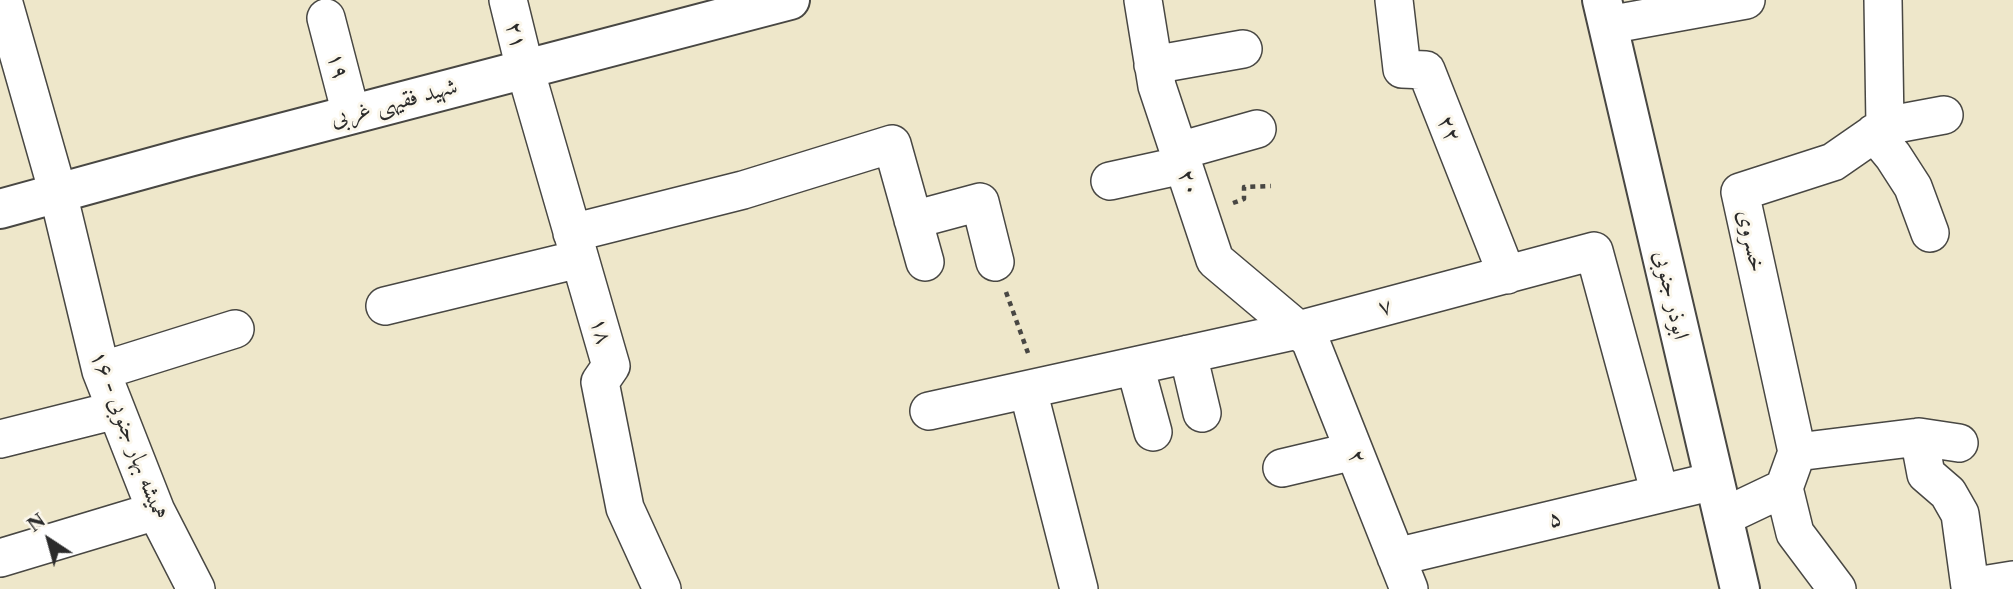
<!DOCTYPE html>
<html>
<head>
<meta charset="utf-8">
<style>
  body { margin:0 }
  #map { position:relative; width:2013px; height:589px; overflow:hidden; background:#eee7ca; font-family:"Libre Caslon Text",serif }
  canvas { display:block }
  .north { position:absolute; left:14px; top:505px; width:70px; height:70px; -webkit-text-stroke:5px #fbf7ec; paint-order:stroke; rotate:324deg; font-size:19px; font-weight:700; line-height:28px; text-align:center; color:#2b2b2b }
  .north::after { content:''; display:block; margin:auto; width:24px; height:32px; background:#2b2b2b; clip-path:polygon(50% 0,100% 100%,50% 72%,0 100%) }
</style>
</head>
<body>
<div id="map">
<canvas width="2013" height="589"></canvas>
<div class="north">N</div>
</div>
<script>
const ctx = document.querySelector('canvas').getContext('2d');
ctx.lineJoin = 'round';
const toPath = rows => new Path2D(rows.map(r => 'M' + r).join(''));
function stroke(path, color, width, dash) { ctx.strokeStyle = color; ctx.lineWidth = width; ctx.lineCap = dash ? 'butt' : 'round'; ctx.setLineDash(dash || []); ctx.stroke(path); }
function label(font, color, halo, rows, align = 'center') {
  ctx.font = font + ' "Libre Caslon Text",Amiri,serif'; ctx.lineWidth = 6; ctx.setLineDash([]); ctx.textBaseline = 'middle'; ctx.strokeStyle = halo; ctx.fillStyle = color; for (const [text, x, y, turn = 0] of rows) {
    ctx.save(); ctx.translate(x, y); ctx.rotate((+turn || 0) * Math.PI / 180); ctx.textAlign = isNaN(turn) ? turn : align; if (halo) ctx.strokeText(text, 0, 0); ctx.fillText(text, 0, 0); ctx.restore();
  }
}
const path = toPath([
  [1233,203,1244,199,1244,187,1271,186],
  [1006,292,1028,353]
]);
const street = toPath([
  [3,0,58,193,101,371,156,511,196,589],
  [508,0,525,69,611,366,600,382,625,508,662,589],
  [1143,0,1157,86,1215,260,1310,340,1409,589],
  [1394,0,1402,69,1426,70,1507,275],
  [326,18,351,114],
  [1608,25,1746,0],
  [1153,65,1243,49],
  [1885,126,1944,115],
  [1874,133,1893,156,1913,187,1930,233],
  [1179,151,1257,129],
  [1110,181,1183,165],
  [913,220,980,202,995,262],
  [572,233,743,190,892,144,925,262],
  [385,306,579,259],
  [1188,354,1202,413],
  [1135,366,1153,432],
  [101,371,235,329],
  [1028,390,1079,589],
  [929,411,1298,330,1594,251,1660,494],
  [1919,437,1926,474,1948,493,1960,514,1970,587,2013,580],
  [0,439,116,410],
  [1797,452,1919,437,1959,443],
  [1282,468,1354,451],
  [1784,488,1795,533,1837,589],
  [1723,517,1784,488,1797,452,1740,192,1833,162,1885,126,1883,0],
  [1396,557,1714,481],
  [0,558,156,511]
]);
const secondary = toPath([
  [1602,0,1740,589],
  [0,209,189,157,790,0]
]);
const streetNames = [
  ["۲۱",516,35,77],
  ["۱۹",338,66,75],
  ["شهید فقیهی غربی",394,103,-15],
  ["۲۲",1449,129,68],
  ["۲۰",1189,183,72],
  ["خسروی",1751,241,78],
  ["ابوذر جنوبی",1671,295,77],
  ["۷",1385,307,-15],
  ["۱۸",601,331,74],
  ["همیشه بهار جنوبی - ۱۶",129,435,69],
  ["۲",1357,457,68],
  ["۵",1555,519,-14]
];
stroke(street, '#484743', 40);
stroke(secondary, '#484743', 42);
stroke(path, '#484743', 4.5, [5, 5]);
stroke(street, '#fff', 37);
stroke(secondary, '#fff', 38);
label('23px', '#2b2b2b', '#fbf7ec', streetNames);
</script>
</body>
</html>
